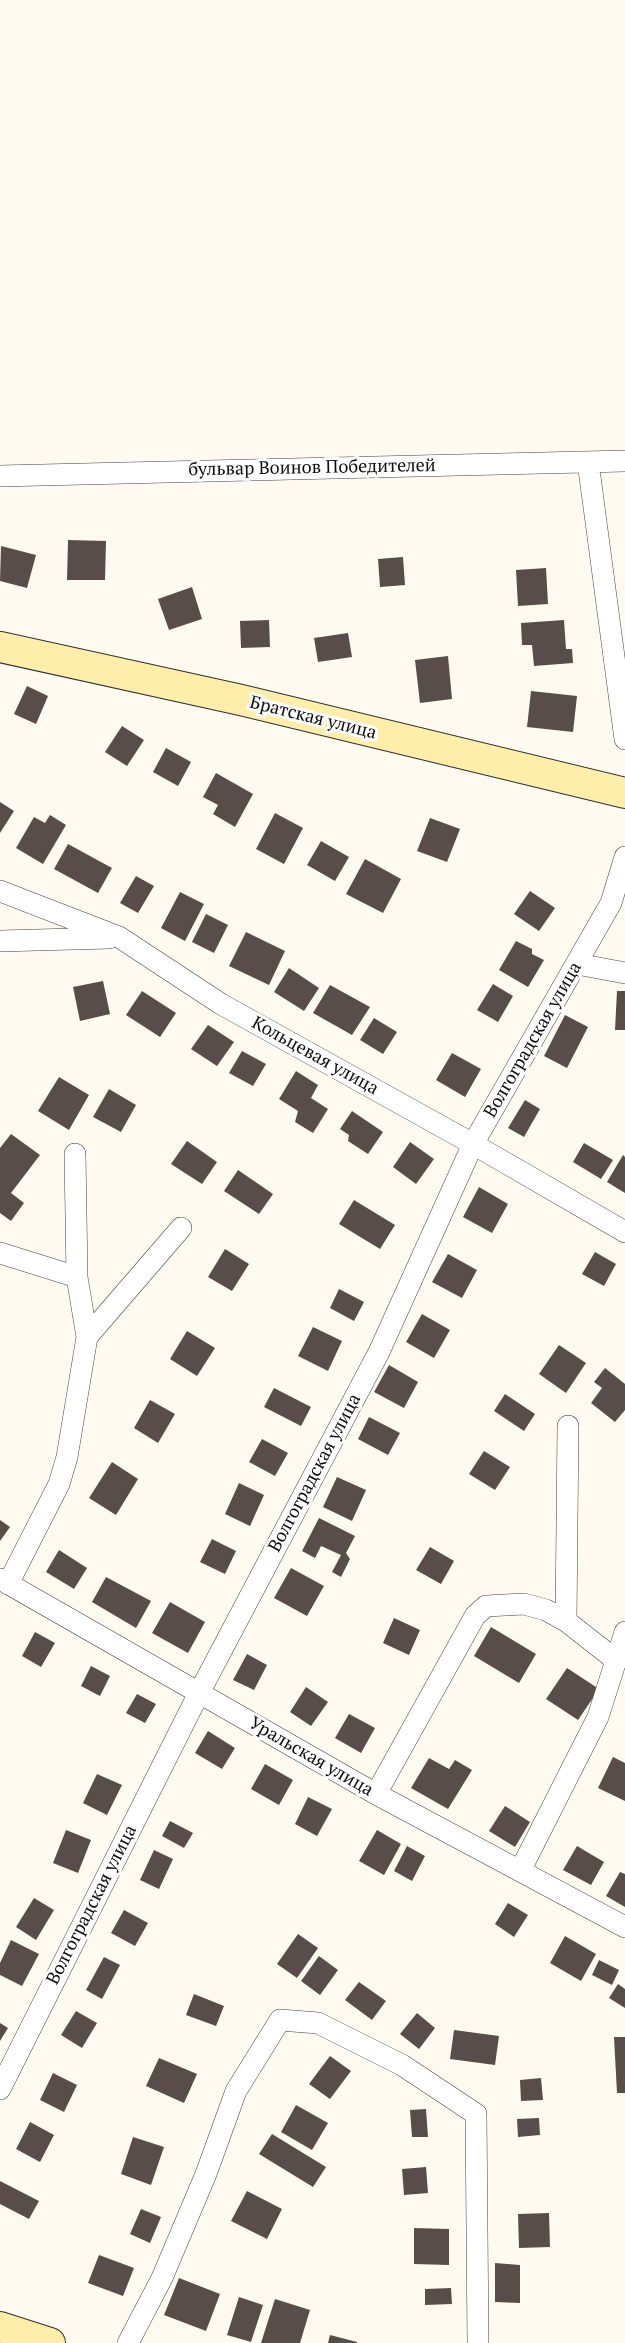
<!DOCTYPE html>
<html>
<head>
<meta charset="utf-8">
<style>
  body { margin:0 }
  canvas { display:block; background:#fffaef }
</style>
</head>
<body>
<canvas width="625" height="2343"></canvas>
<script>
const ctx = document.querySelector('canvas').getContext('2d');
ctx.lineJoin = 'round';
function fillPath(path, color) { ctx.fillStyle = color; ctx.fill(path, 'evenodd'); }
const toPath = rows => new Path2D(rows.map(r => 'M' + r).join(''));
function stroke(path, color, width, dash) { ctx.strokeStyle = color; ctx.lineWidth = width; ctx.lineCap = dash ? 'butt' : 'round'; ctx.setLineDash(dash || []); ctx.stroke(path); }
function label(font, color, halo, rows, align = 'center') {
  ctx.font = font + ' "PT Serif",serif'; ctx.lineWidth = 6; ctx.setLineDash([]); ctx.textBaseline = 'middle'; ctx.strokeStyle = halo; ctx.fillStyle = color; for (const [text, x, y, turn = 0] of rows) {
    ctx.save(); ctx.translate(x, y); ctx.rotate((+turn || 0) * Math.PI / 180); ctx.textAlign = isNaN(turn) ? turn : align; if (halo) ctx.strokeText(text, 0, 0); ctx.fillText(text, 0, 0); ctx.restore();
  }
}
const building = toPath([
  [68,540,106,541,105,580,67,580],
  [1,546,36,555,27,588,0,581],
  [403,557,405,585,380,587,378,559],
  [546,568,548,604,518,606,516,570],
  [192,587,202,619,169,630,158,599],
  [269,620,270,647,241,648,240,621],
  [564,620,566,649,572,649,573,663,534,666,532,645,522,645,521,623],
  [348,633,352,657,318,662,314,638],
  [448,656,452,699,420,703,415,660],
  [27,686,48,696,36,724,14,714],
  [531,691,577,696,573,732,527,727],
  [122,726,144,740,127,766,105,752],
  [166,748,191,762,178,786,153,772],
  [216,773,253,794,235,827,213,814,218,805,203,797],
  [0,802,14,811,0,833],
  [275,813,303,828,284,864,256,849],
  [50,815,66,825,43,864,16,848,34,817,45,823],
  [430,818,460,829,447,862,417,851],
  [321,841,349,857,335,881,307,865],
  [68,844,112,868,98,893,54,869],
  [365,859,401,879,383,913,346,894],
  [136,876,154,886,138,913,120,903],
  [530,891,555,908,539,931,514,914],
  [180,892,204,904,185,941,161,928],
  [206,914,228,925,214,953,192,942],
  [246,932,285,951,269,985,229,966],
  [516,941,532,949,532,954,544,960,528,987,499,970],
  [289,968,319,988,304,1011,274,992],
  [103,981,110,1014,80,1021,73,987],
  [493,984,513,996,498,1022,477,1010],
  [330,985,370,1007,352,1035,313,1013],
  [142,991,176,1013,160,1037,126,1015],
  [617,991,625,991,625,1030,615,1030],
  [565,1015,588,1027,567,1068,544,1056],
  [374,1018,397,1032,383,1054,360,1040],
  [208,1025,234,1042,217,1066,191,1049],
  [242,1051,266,1064,253,1086,229,1073],
  [452,1053,481,1069,465,1097,436,1080],
  [296,1071,318,1085,311,1098,328,1109,313,1133,295,1122,298,1111,279,1099],
  [59,1077,89,1095,69,1130,38,1111],
  [109,1089,136,1105,121,1132,93,1117],
  [525,1100,540,1109,524,1137,508,1128],
  [352,1111,383,1132,368,1154,348,1141,349,1135,340,1129],
  [11,1134,40,1155,11,1193,24,1203,11,1221,0,1213,0,1148],
  [187,1141,217,1162,202,1184,171,1164],
  [410,1142,434,1159,416,1184,393,1167],
  [584,1143,613,1160,601,1179,573,1162],
  [623,1155,625,1157,625,1193,607,1182],
  [238,1170,273,1194,259,1214,224,1191],
  [479,1187,508,1204,492,1233,463,1217],
  [354,1200,395,1225,380,1249,339,1224],
  [225,1249,249,1264,232,1291,208,1277],
  [595,1252,616,1264,604,1286,582,1274],
  [448,1254,477,1270,462,1298,432,1282],
  [339,1289,364,1302,354,1321,330,1308],
  [422,1314,450,1330,434,1358,406,1342],
  [313,1327,342,1341,328,1371,298,1356],
  [187,1331,215,1348,197,1376,170,1359],
  [559,1345,586,1363,566,1393,539,1374],
  [389,1365,418,1382,404,1408,374,1392],
  [605,1368,625,1384,625,1410,615,1422,591,1403,602,1388,594,1382],
  [274,1388,311,1407,301,1426,264,1407],
  [505,1394,535,1414,524,1431,494,1411],
  [150,1400,175,1414,158,1443,134,1428],
  [369,1417,400,1433,388,1455,358,1439],
  [262,1439,288,1453,275,1476,249,1462],
  [484,1451,510,1467,495,1490,469,1474],
  [112,1462,138,1479,116,1515,89,1498],
  [337,1477,366,1490,352,1521,323,1507],
  [239,1483,264,1495,250,1526,225,1514],
  [319,1518,355,1536,346,1553,350,1559,341,1577,332,1572,341,1555,321,1546,315,1558,302,1551],
  [0,1520,10,1527,0,1541],
  [212,1539,236,1551,225,1574,200,1562],
  [430,1547,454,1561,441,1584,416,1570],
  [59,1550,87,1568,74,1589,46,1572],
  [291,1568,324,1586,307,1616,274,1598],
  [106,1577,151,1601,136,1628,92,1602],
  [170,1602,205,1622,188,1653,152,1633],
  [394,1618,420,1630,409,1655,383,1643],
  [491,1627,536,1654,519,1683,474,1656],
  [35,1632,55,1643,41,1667,22,1656],
  [247,1654,267,1665,254,1690,233,1680],
  [91,1666,110,1676,100,1696,81,1686],
  [567,1668,599,1689,578,1720,546,1699],
  [306,1687,328,1702,311,1726,290,1712],
  [137,1694,156,1704,145,1723,126,1713],
  [349,1714,375,1728,361,1753,335,1738],
  [208,1731,235,1748,222,1769,195,1753],
  [613,1757,625,1763,625,1801,598,1788],
  [429,1758,449,1769,455,1760,472,1770,448,1809,411,1788],
  [265,1764,293,1780,279,1805,251,1789],
  [97,1774,122,1785,107,1815,83,1803],
  [308,1797,332,1809,317,1836,295,1824],
  [505,1806,530,1822,515,1847,489,1831],
  [170,1821,193,1833,184,1848,162,1836],
  [66,1830,91,1840,78,1873,53,1863],
  [377,1830,401,1844,384,1875,359,1861],
  [407,1846,425,1856,412,1881,394,1871],
  [577,1846,604,1862,591,1885,563,1870],
  [154,1850,173,1859,159,1889,140,1880],
  [620,1872,625,1874,625,1907,606,1896],
  [34,1898,54,1910,36,1940,16,1927],
  [508,1903,528,1915,514,1937,495,1924],
  [124,1910,148,1923,135,1946,111,1933],
  [298,1934,318,1948,297,1978,277,1964],
  [565,1936,596,1954,581,1981,550,1963],
  [11,1940,39,1954,22,1986,0,1975,0,1963],
  [319,1956,338,1970,320,1995,301,1981],
  [104,1957,120,1965,102,1999,86,1990],
  [599,1960,619,1970,612,1985,592,1975],
  [359,1982,386,2001,372,2020,345,2000],
  [618,1984,625,1989,625,2008,609,1998],
  [194,1994,224,2006,216,2026,186,2015],
  [76,2011,97,2023,82,2048,61,2035],
  [417,2013,435,2028,419,2049,400,2034],
  [0,2023,8,2028,0,2041],
  [454,2030,499,2036,495,2065,450,2059],
  [614,2037,625,2037,625,2093,617,2093],
  [330,2056,351,2071,330,2099,309,2084],
  [159,2058,197,2074,184,2103,146,2086],
  [53,2073,77,2085,64,2112,40,2100],
  [541,2078,543,2100,521,2101,520,2080],
  [296,2105,328,2123,312,2150,281,2132],
  [426,2109,428,2137,412,2137,410,2110],
  [539,2118,540,2135,518,2137,517,2119],
  [30,2122,54,2135,40,2162,16,2149],
  [272,2134,326,2167,313,2187,259,2154],
  [133,2137,164,2147,151,2185,121,2174],
  [426,2167,428,2193,404,2195,402,2169],
  [0,2181,39,2201,29,2219,0,2204],
  [247,2191,282,2209,267,2239,231,2221],
  [141,2209,161,2217,150,2243,130,2234],
  [549,2213,550,2247,519,2248,518,2214],
  [414,2228,449,2229,449,2265,414,2264],
  [99,2255,134,2268,123,2296,88,2283],
  [495,2263,520,2265,520,2303,495,2302],
  [179,2278,220,2294,206,2331,164,2315],
  [451,2288,452,2304,425,2305,425,2289],
  [239,2297,263,2305,251,2342,227,2335],
  [275,2299,310,2310,300,2343,261,2343],
  [330,2335,357,2342,357,2343,328,2343]
]);
const street = toPath([
  [588,462,625,739],
  [0,476,625,461],
  [0,891,119,937,221,1004,473,1144,625,1232],
  [0,941,109,938],
  [577,964,625,973],
  [75,1154,77,1277,87,1337],
  [0,1253,77,1277],
  [0,1579,376,1794,625,1927],
  [8,1584,59,1484,67,1457,87,1337,181,1228],
  [566,1621,568,1426],
  [376,1794,475,1616,486,1606,524,1604,546,1610,566,1621,617,1661],
  [520,1871,598,1717,625,1632],
  [0,2089,199,1693,379,1352,473,1144,611,903,625,857],
  [128,2343,162,2278,206,2174,236,2091,280,2020,318,2023,402,2065,476,2114,478,2343]
]);
const secondary = toPath([
  [0,647,241,700,625,793],
  [0,2327,50,2343]
]);
const streetNames = [
  ["бульвар Воинов Победителей",312,468,-1],
  ["Братская улица",313,718,14],
  ["Волгоградская улица",533,1040,-60],
  ["Кольцевая улица",315,1056,29],
  ["Волгоградская улица",315,1473,-62],
  ["Уральская улица",311,1757,30],
  ["Волгоградская улица",92,1905,-63]
];
fillPath(building, '#584d49');
stroke(street, '#414141', 22);
stroke(secondary, '#303030', 32);
stroke(street, '#fff', 21);
stroke(secondary, '#ffedaa', 30);
label('18px', '#0e0e0e', '#fff', streetNames);
</script>
</body>
</html>
